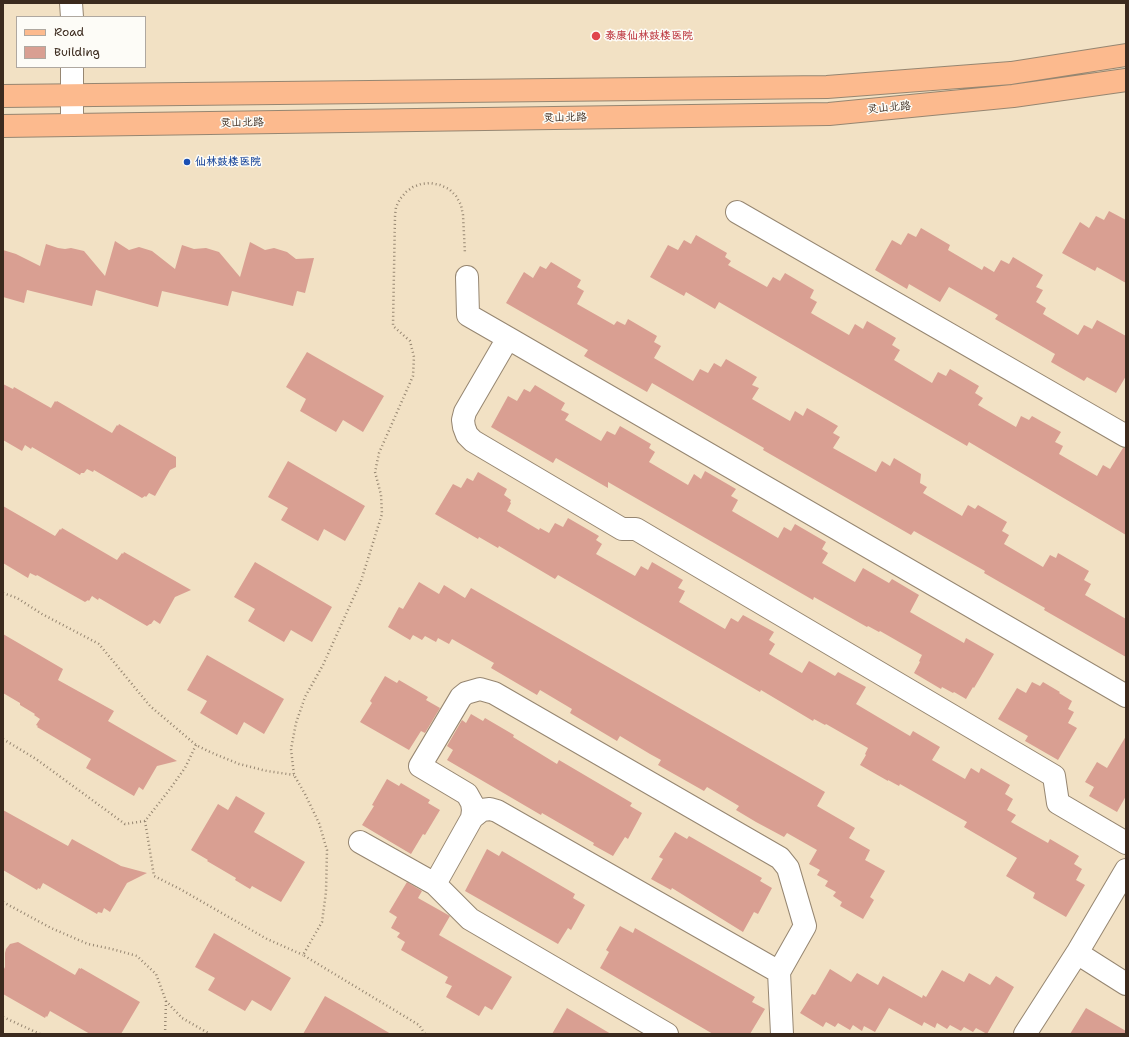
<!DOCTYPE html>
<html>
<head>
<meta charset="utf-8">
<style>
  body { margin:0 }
  #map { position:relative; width:1129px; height:1037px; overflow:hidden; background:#f2e1c4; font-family:"Shantell Sans",sans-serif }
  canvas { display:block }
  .frame { position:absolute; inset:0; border:4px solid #3b2a1e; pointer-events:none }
  .legend { position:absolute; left:16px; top:16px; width:130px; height:52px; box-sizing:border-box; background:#fdfcf7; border:1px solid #afa8a0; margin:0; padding:5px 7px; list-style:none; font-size:12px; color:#3b2a1e }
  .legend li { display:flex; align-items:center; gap:8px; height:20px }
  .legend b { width:20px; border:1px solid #afa8a0 }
</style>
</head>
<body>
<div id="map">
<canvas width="1129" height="1037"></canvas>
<div class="frame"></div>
<ul class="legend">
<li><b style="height:5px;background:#fcba8e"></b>Road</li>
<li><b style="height:11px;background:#d99f92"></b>Building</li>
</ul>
</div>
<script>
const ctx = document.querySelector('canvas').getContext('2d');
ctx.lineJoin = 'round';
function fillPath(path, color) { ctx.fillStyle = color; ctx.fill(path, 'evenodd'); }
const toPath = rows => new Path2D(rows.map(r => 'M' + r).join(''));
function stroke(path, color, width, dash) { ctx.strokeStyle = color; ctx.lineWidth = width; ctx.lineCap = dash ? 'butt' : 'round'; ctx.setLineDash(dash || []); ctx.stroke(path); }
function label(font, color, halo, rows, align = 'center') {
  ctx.font = font + ' "Shantell Sans","LXGW WenKai TC",sans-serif'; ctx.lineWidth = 3; ctx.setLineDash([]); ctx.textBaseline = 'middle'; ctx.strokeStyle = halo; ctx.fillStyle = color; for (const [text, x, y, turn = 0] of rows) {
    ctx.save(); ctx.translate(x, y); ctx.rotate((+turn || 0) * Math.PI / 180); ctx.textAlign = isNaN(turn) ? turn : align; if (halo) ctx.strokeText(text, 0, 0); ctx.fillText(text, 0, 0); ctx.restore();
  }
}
const building = toPath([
  [1109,211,1126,220,1126,283,1097,267,1095,271,1062,253,1080,222,1089,228,1096,216,1104,220],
  [921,228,950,245,948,250,982,270,984,266,994,272,1001,260,1009,264,1013,257,1043,275,1036,287,1043,290,1036,302,1046,308,1043,314,1078,335,1084,325,1092,329,1097,320,1126,336,1126,376,1116,393,1087,377,1084,381,1051,362,1055,354,995,319,998,315,949,287,940,302,909,284,907,289,875,270,892,240,901,245,908,233,916,237],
  [696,235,727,253,725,257,731,261,728,265,767,287,773,277,780,281,785,273,814,290,810,298,817,302,811,313,849,335,855,324,863,329,867,321,896,338,892,345,900,350,894,360,932,383,938,372,946,376,950,369,979,386,975,393,983,398,978,405,1016,427,1021,416,1029,420,1032,416,1061,432,1055,442,1063,446,1059,454,1097,476,1103,465,1110,469,1123,448,1126,448,1126,535,969,442,967,446,719,302,715,309,686,292,684,296,650,277,668,245,678,250,684,240,691,244],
  [115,241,129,250,139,247,152,251,175,269,182,245,194,249,206,248,219,252,240,277,250,242,265,250,274,248,287,252,296,259,314,258,305,293,297,291,293,306,232,291,228,306,162,291,158,307,96,290,92,306,27,290,24,303,3,297,3,250,16,254,40,266,46,244,58,248,65,249,71,248,84,251,105,276],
  [551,262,581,280,577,287,584,291,577,304,614,325,617,321,625,325,628,319,657,336,654,342,661,346,654,358,693,381,700,369,708,373,714,363,721,367,726,359,757,377,752,385,759,388,752,399,790,421,795,411,803,416,807,408,838,426,833,433,840,437,833,448,876,472,882,461,890,466,894,458,921,474,920,483,927,487,923,493,962,516,968,505,975,509,978,505,1007,522,1002,531,1009,535,1004,544,1043,567,1050,555,1056,558,1058,553,1089,571,1084,580,1091,584,1085,595,1126,619,1126,657,1044,610,1045,608,984,573,985,571,914,531,911,535,763,450,764,448,652,383,647,392,584,356,588,350,506,303,524,272,533,278,540,266,546,269],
  [307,352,384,396,363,432,343,420,336,432,300,411,306,399,286,387],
  [3,384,13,389,14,387,51,408,55,401,56,402,57,401,112,433,117,425,118,426,119,424,176,457,176,467,170,470,155,496,149,493,146,497,145,496,142,498,94,470,93,472,87,469,84,473,81,473,80,475,32,447,31,449,25,445,22,451,3,440],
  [535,385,565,403,561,410,569,414,565,420,601,441,607,431,615,435,620,426,651,444,649,448,655,452,649,462,688,485,694,474,701,479,705,471,736,489,731,496,738,500,732,511,778,538,784,527,791,531,795,524,826,542,822,549,828,553,822,563,855,582,863,568,889,583,892,579,919,595,910,612,964,643,966,638,994,654,974,688,973,687,966,699,954,692,953,693,942,687,941,689,914,673,920,662,919,661,922,655,880,631,879,632,868,626,867,627,814,597,813,600,608,482,608,488,556,458,553,463,491,427,508,396,517,401,524,389,530,392],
  [288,461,365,506,345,541,324,529,318,541,281,520,288,508,268,497],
  [478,472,507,489,504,495,511,500,510,502,511,503,507,511,539,530,540,528,549,533,555,523,563,527,568,518,599,536,596,540,602,544,596,554,635,576,641,566,648,570,652,562,683,580,678,588,685,591,679,602,725,629,731,618,738,622,743,615,774,632,769,640,775,644,769,654,802,673,809,661,835,676,838,672,866,687,856,704,910,736,913,731,940,747,932,760,965,779,971,768,979,773,981,768,1010,785,1005,794,1013,799,1007,810,1016,815,1011,822,1048,843,1050,839,1079,856,1074,864,1082,869,1076,880,1085,885,1066,917,1033,898,1035,893,1006,876,1017,858,964,827,967,822,900,784,899,786,888,780,888,781,860,765,866,755,865,754,868,748,826,724,825,725,814,719,813,721,761,690,760,692,558,575,555,579,499,546,498,548,479,537,478,539,435,514,453,484,461,488,467,478,473,481],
  [3,506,55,536,60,529,61,530,62,528,117,560,122,553,123,554,124,552,191,590,175,597,160,624,154,620,151,624,150,624,147,626,99,598,98,600,92,596,89,601,88,600,85,602,37,575,36,576,30,573,28,578,3,563],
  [255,562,332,607,312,642,291,630,284,642,248,621,255,609,234,597],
  [419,582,439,594,444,585,465,598,471,588,825,792,817,806,855,828,849,838,870,850,865,860,885,871,870,897,874,900,863,919,840,906,842,902,833,896,836,892,825,886,828,881,817,875,820,870,809,864,817,850,787,833,784,837,756,822,736,810,739,806,707,787,704,791,658,765,661,760,650,754,620,736,617,741,570,713,572,709,540,690,537,695,491,668,494,663,452,639,449,644,438,638,436,642,425,636,422,640,413,635,410,640,388,627,399,607,403,609],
  [3,634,63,669,58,680,114,711,108,721,177,761,157,766,143,790,139,787,134,796,86,768,91,759,37,727,38,726,36,725,40,719,34,715,35,714,20,705,20,703,3,693],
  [207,655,284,699,264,734,244,722,237,735,200,713,207,701,187,690],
  [385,676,397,683,399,680,428,697,426,700,440,708,425,733,421,731,409,750,360,722,372,703,370,701],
  [1032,682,1040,686,1043,682,1060,692,1059,693,1072,701,1068,709,1074,712,1068,723,1077,728,1058,760,1025,741,1028,736,998,719,1017,688,1026,693],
  [471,714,483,721,485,718,514,735,513,737,557,764,559,760,632,803,630,806,642,813,628,839,625,837,613,856,593,845,594,843,542,813,541,815,447,760,453,750,447,746,462,720,466,723],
  [1126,736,1126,796,1117,812,1089,796,1094,787,1085,782,1097,762,1107,768],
  [387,779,399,786,401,783,430,800,428,803,440,810,425,835,423,834,411,854,362,825,374,806,372,805],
  [236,796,265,813,254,832,305,862,281,902,252,886,250,889,235,880,236,878,207,861,208,860,191,850,218,804,228,810],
  [3,810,68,846,72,839,121,866,147,873,127,883,110,912,104,908,102,913,98,912,97,914,43,883,40,889,38,888,37,890,3,870],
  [675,832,687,839,689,836,762,878,760,881,772,888,758,914,754,912,743,932,672,888,671,890,651,879,663,859,659,857],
  [487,849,499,856,502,851,575,894,573,898,585,905,571,930,568,928,558,944,465,891],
  [407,882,422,891,418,898,450,916,439,935,512,977,492,1010,485,1006,479,1016,446,997,452,986,445,983,448,977,401,950,405,942,397,937,400,933,391,928,397,917,389,912],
  [620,926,633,933,635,928,755,997,752,1002,765,1009,750,1034,713,1034,600,968,609,952,606,950],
  [214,933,291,978,271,1011,252,1000,245,1011,208,990,215,978,195,967],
  [18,942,75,975,79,968,81,969,81,968,140,1002,121,1034,90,1034,50,1011,47,1017,46,1016,45,1018,3,994,3,971,5,967,5,953,6,949,10,944],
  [830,969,851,982,857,973,878,985,883,976,922,998,923,995,926,997,942,970,964,982,969,973,990,985,996,976,1014,987,987,1034,976,1028,973,1032,964,1027,961,1031,950,1025,947,1029,937,1023,935,1028,924,1022,922,1026,889,1008,875,1032,864,1026,862,1031,853,1025,850,1030,838,1023,835,1027,826,1022,823,1027,800,1013,812,994,815,995],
  [325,996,355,1013,391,1034,303,1034],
  [567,1008,611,1034,552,1034],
  [1086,1008,1126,1031,1126,1034,1070,1034]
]);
const path = toPath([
  [3,593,17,598,42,614,99,644,150,706,196,745,210,752,239,764,267,771,294,775],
  [3,739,36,759,125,824,145,821],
  [196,745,185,768,170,789,145,821,154,876,180,889,267,939,303,955],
  [3,902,51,928,88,944,112,949,137,956,156,974,166,1001,182,1018,210,1034],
  [3,1017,40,1034],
  [165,1034,166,1001],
  [425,1034,419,1025,303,955,322,922,326,892,327,850,319,823,305,794,294,775,291,749,296,723,305,697,323,665,361,581,382,514,381,495,375,472,379,453,413,376,414,357,410,341,393,326,395,216,396,207,400,199,406,192,413,187,421,184,430,183,440,185,449,189,456,196,461,205,463,215,465,254]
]);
const minor = toPath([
  [71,3,72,17],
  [72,67,72,125],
  [737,212,1126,436],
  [467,277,468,315,508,338],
  [1126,696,508,338,465,412,463,420,464,427,467,435,473,441,622,529,636,529,1054,776,1058,803,1126,843],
  [472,818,473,810,472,803,467,794,420,766,461,697,466,693,480,689,494,693,780,858,788,868,805,926,779,972],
  [360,842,435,884,470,919,667,1034],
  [435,884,472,818,482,810,490,809,497,811,779,972,782,1034],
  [1077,953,1126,870],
  [1025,1034,1077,953,1126,984]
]);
const major = toPath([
  [3,96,827,87,1011,73,1126,55],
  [3,126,829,114,1013,96,1126,80]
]);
const markers = [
  [596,36,5,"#e0444e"],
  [187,162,4,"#1a4fb4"]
];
const healthNames = [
  ["泰康仙林鼓楼医院",605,36]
];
const streetNames = [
  ["灵山北路",889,108,-5],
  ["灵山北路",565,118,-1],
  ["灵山北路",242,123,-1]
];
const transitNames = [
  ["仙林鼓楼医院",195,162]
];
fillPath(building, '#d99f92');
stroke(minor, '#968671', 24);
stroke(major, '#968671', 24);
stroke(path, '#968671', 2.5, [1, 3]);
stroke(minor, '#fff', 22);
stroke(major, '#fcba8e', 22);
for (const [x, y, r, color] of markers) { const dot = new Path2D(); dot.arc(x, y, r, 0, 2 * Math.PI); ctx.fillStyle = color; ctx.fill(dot); stroke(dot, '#fdfcf7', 1.5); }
label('bold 11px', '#be3a42', '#fdfcf7', healthNames, 'left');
label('11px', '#3b2a1e', '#fdfcf7', streetNames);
label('bold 11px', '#164399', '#fdfcf7', transitNames, 'left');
</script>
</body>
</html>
